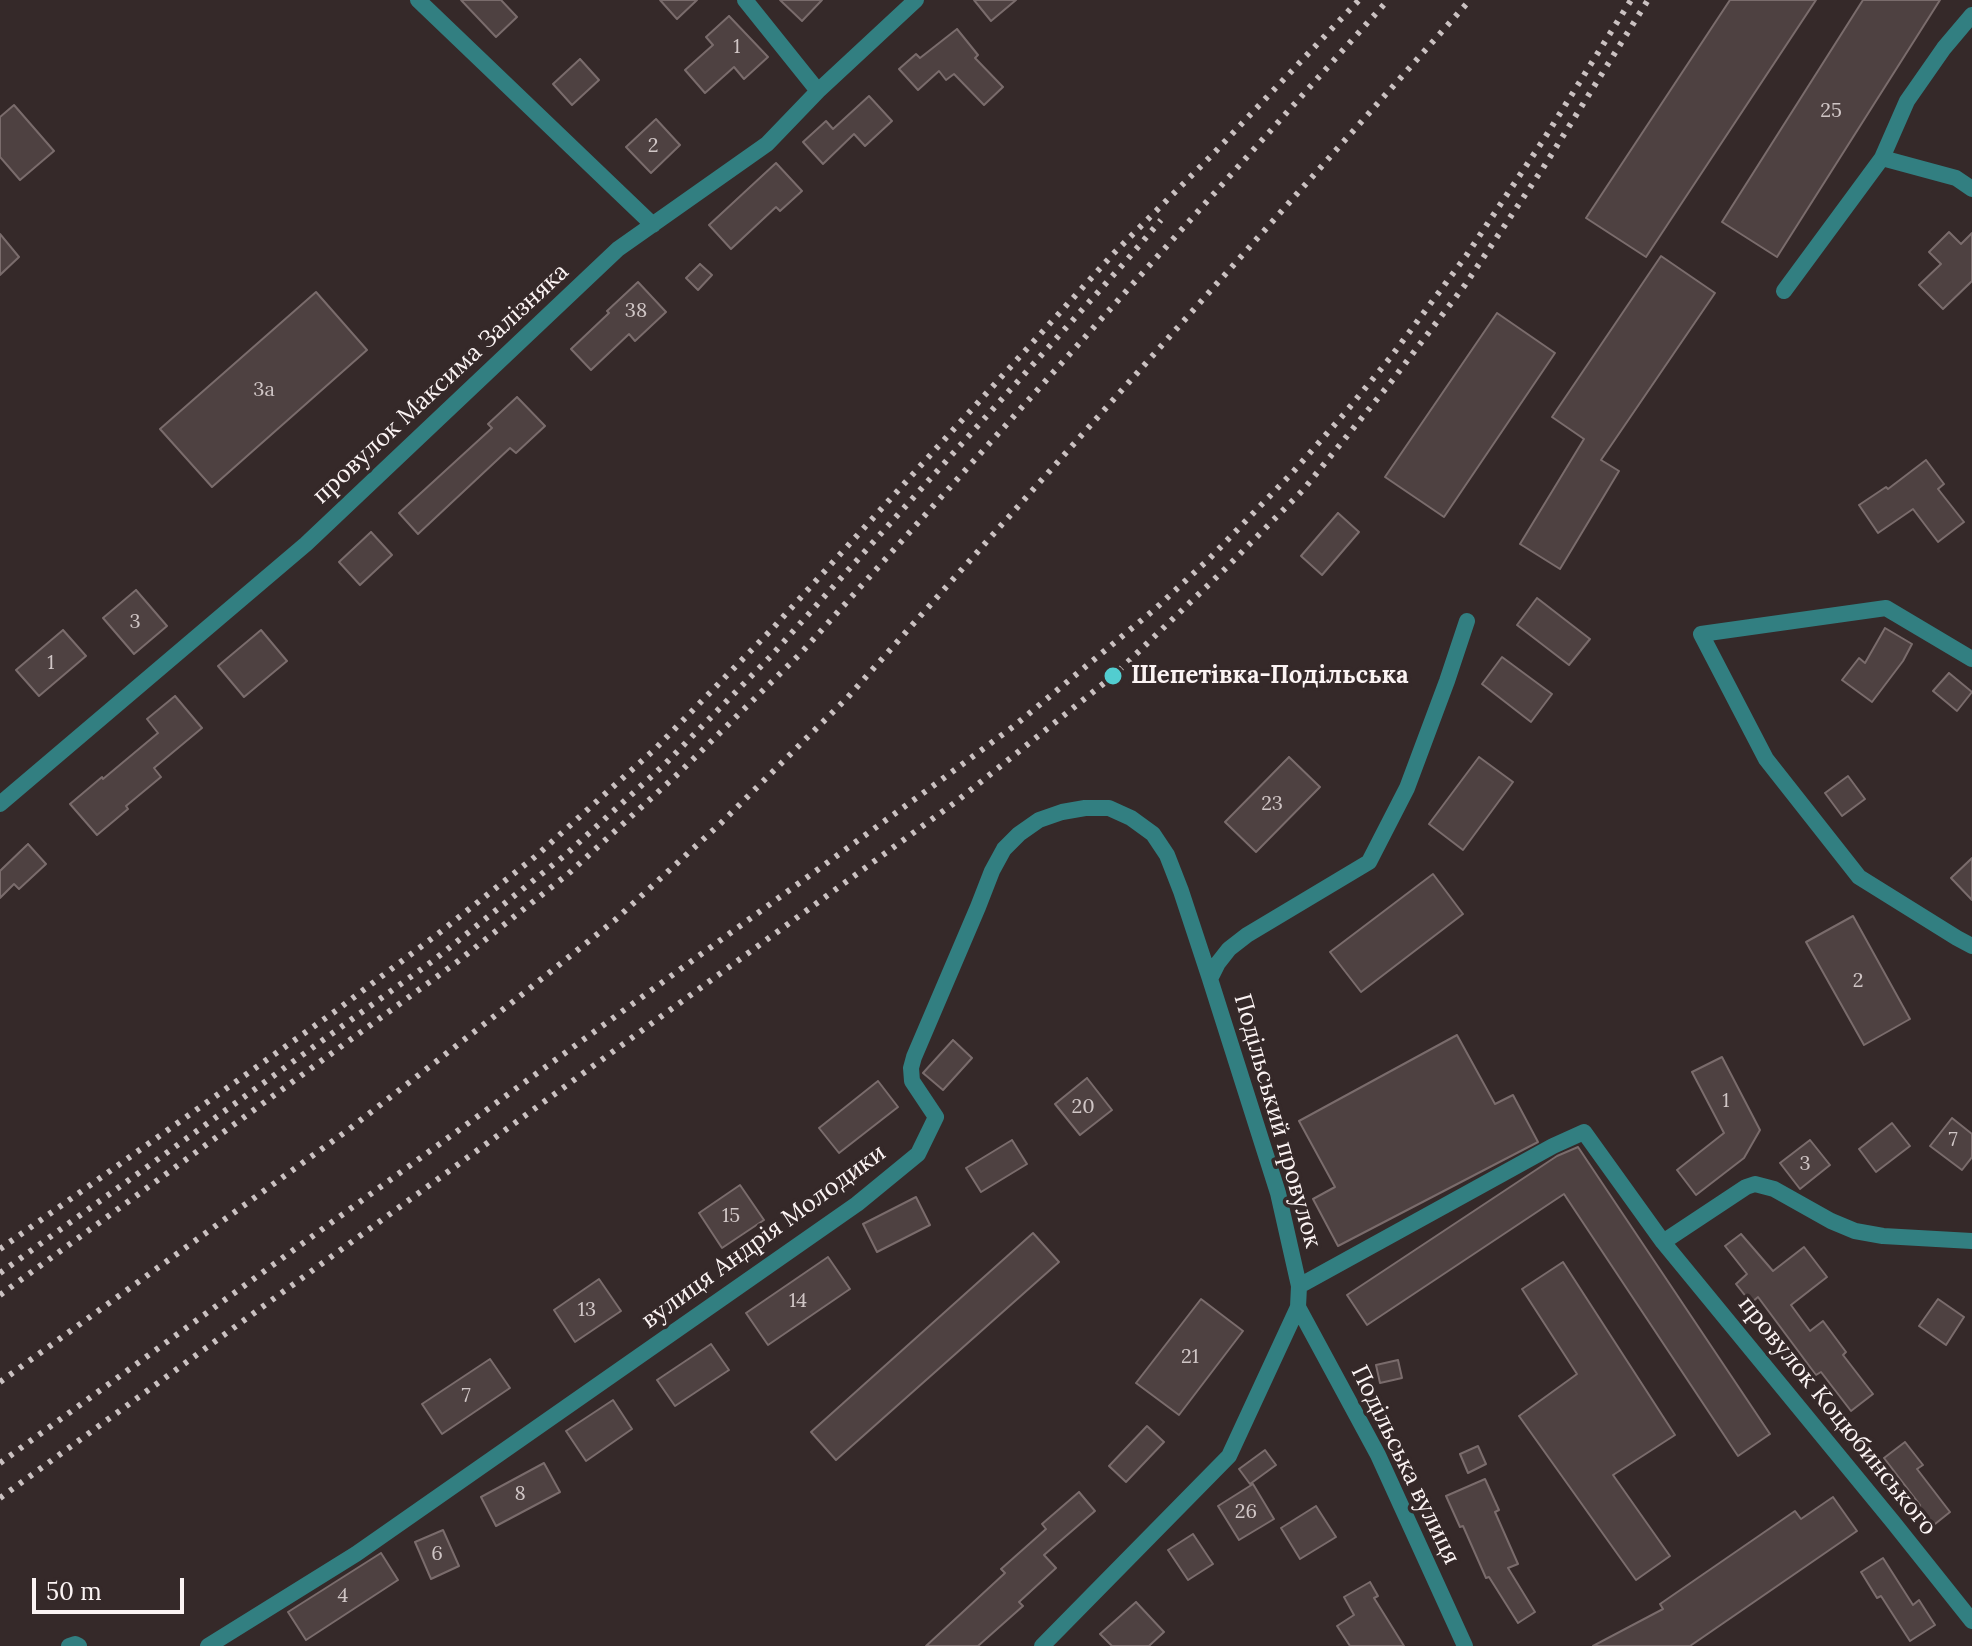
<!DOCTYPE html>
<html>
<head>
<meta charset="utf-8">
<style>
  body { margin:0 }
  #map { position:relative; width:1972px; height:1646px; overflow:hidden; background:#352929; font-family:Lora,serif }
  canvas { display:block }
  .scale { position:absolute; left:32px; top:1578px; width:152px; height:36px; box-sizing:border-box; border:4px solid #fbf3f3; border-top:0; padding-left:10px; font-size:24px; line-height:28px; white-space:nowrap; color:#fbf3f3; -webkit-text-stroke:6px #352929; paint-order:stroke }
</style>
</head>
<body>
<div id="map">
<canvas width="1972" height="1646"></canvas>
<div class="scale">50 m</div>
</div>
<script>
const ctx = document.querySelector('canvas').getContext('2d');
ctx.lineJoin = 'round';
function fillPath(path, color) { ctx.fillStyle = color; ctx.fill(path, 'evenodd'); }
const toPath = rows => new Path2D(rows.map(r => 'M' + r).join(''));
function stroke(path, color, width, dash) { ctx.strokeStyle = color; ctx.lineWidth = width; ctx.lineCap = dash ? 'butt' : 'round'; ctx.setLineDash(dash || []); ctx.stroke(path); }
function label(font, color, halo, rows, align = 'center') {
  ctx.font = font + ' Lora,serif'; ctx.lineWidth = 7; ctx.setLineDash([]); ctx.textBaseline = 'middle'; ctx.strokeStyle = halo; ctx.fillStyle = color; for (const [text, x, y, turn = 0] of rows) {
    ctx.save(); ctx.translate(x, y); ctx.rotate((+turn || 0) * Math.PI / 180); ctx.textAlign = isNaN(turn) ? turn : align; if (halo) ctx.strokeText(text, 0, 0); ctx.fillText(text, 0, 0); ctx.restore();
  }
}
const building = toPath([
  [461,0,501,0,517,17,496,37,461,0],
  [660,0,697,0,677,19,660,0],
  [780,0,822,0,802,21,780,0],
  [974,0,1016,0,991,21,974,0],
  [1730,0,1816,0,1646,257,1586,218,1730,0],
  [1863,0,1940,0,1777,257,1722,222,1863,0],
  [729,16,768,57,744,79,734,67,705,93,685,70,713,45,706,37,729,16],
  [957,29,978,55,975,58,1003,87,984,105,954,74,946,80,939,71,918,90,899,69,916,54,920,58,957,29],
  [580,59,599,80,572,105,553,84,580,59],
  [869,96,892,121,865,146,854,134,823,164,803,142,826,121,833,129,869,96],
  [14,105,54,151,20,180,0,157,0,117,14,105],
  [656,119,680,145,651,173,626,147,656,119],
  [776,163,802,191,780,211,776,207,731,249,709,225,776,163],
  [1949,232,1961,244,1972,233,1972,281,1943,309,1919,285,1941,264,1929,252,1949,232],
  [0,234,19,257,0,275,0,234],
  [1661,256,1715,293,1601,460,1619,471,1560,569,1520,544,1584,439,1552,417,1661,256],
  [700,264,712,275,698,290,686,278,700,264],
  [638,282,666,312,635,341,629,334,591,370,571,349,609,313,607,311,638,282],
  [316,292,367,350,212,487,160,429,316,292],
  [1497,313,1555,353,1444,517,1385,477,1497,313],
  [517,397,545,426,516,453,510,448,418,534,399,513,492,428,488,424,517,397],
  [1926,460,1944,484,1938,489,1964,522,1938,542,1913,509,1878,533,1859,505,1886,487,1888,489,1926,460],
  [1338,513,1359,532,1322,575,1301,556,1338,513],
  [371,532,392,555,360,585,339,562,371,532],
  [136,590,167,626,134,654,103,618,136,590],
  [1537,598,1590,639,1569,665,1517,625,1537,598],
  [1885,628,1912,644,1903,661,1872,702,1842,680,1859,658,1865,663,1885,628],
  [63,630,86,656,39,696,16,670,63,630],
  [261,630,287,661,244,697,218,666,261,630],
  [1502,657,1552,694,1531,722,1482,684,1502,657],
  [1949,673,1972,692,1957,711,1933,691,1949,673],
  [175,696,202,728,154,768,161,777,126,806,128,809,97,835,70,804,102,777,103,779,158,733,147,719,175,696],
  [1289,757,1320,787,1256,852,1225,822,1289,757],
  [1479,757,1513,782,1463,850,1429,824,1479,757],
  [1848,776,1865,799,1842,816,1825,793,1848,776],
  [28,844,46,864,19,889,14,884,0,898,0,871,28,844],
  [1972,858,1972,900,1951,878,1972,858],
  [1433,874,1463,914,1361,992,1330,952,1433,874],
  [1853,916,1910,1019,1864,1045,1806,942,1853,916],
  [1457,1035,1495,1104,1513,1095,1538,1142,1338,1246,1313,1199,1335,1187,1299,1121,1457,1035],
  [953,1040,972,1058,943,1090,923,1073,953,1040],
  [1722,1057,1760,1130,1744,1158,1696,1195,1677,1170,1724,1133,1692,1072,1722,1057],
  [1087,1078,1112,1110,1080,1135,1055,1104,1087,1078],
  [878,1081,898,1107,839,1153,819,1128,878,1081],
  [1952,1118,1972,1134,1972,1157,1962,1170,1930,1146,1952,1118],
  [1892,1123,1910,1146,1876,1172,1859,1149,1892,1123],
  [1012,1140,1027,1164,981,1192,966,1168,1012,1140],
  [1810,1140,1830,1165,1800,1189,1780,1163,1810,1140],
  [1578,1147,1770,1434,1738,1456,1564,1194,1367,1325,1347,1295,1557,1156,1578,1147],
  [740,1185,764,1220,722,1248,699,1213,740,1185],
  [916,1197,930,1225,877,1252,863,1224,916,1197],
  [1033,1233,1059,1262,836,1460,811,1432,1033,1233],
  [1741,1234,1773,1271,1804,1247,1827,1277,1791,1305,1810,1331,1823,1321,1846,1352,1843,1355,1873,1394,1851,1411,1821,1372,1816,1375,1758,1297,1751,1303,1736,1284,1747,1274,1725,1246,1741,1234],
  [828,1257,850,1289,768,1345,746,1313,828,1257],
  [1563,1262,1675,1435,1613,1475,1670,1556,1636,1580,1519,1416,1577,1374,1522,1289,1563,1262],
  [599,1279,621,1311,575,1342,554,1310,599,1279],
  [1201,1299,1243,1331,1179,1415,1136,1383,1201,1299],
  [1938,1299,1964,1317,1946,1345,1919,1326,1938,1299],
  [711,1344,729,1370,675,1406,657,1380,711,1344],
  [490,1359,510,1388,442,1434,422,1404,490,1359],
  [1398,1360,1402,1378,1380,1383,1376,1365,1398,1360],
  [613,1400,632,1429,586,1461,566,1431,613,1400],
  [1147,1426,1164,1442,1126,1482,1109,1466,1147,1426],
  [1905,1442,1923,1465,1917,1469,1950,1512,1930,1528,1916,1509,1920,1505,1884,1458,1905,1442],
  [1478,1446,1486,1464,1468,1473,1460,1454,1478,1446],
  [1265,1450,1276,1465,1250,1484,1239,1469,1265,1450],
  [544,1463,560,1492,496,1526,481,1497,544,1463],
  [1485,1479,1499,1510,1495,1512,1518,1564,1508,1568,1535,1612,1518,1623,1489,1577,1486,1578,1463,1526,1460,1527,1446,1496,1485,1479],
  [1253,1484,1274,1519,1239,1540,1218,1506,1253,1484],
  [1079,1492,1095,1511,1044,1555,1056,1568,1019,1602,1023,1606,978,1646,926,1646,1005,1573,1001,1569,1046,1529,1042,1524,1079,1492],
  [1833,1497,1857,1531,1690,1646,1593,1646,1663,1609,1660,1604,1795,1511,1801,1519,1833,1497],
  [1316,1506,1336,1537,1300,1559,1281,1528,1316,1506],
  [443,1530,459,1566,431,1579,415,1542,443,1530],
  [1193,1534,1213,1564,1188,1580,1168,1550,1193,1534],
  [381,1553,398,1580,306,1640,288,1612,381,1553],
  [1883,1558,1913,1605,1919,1600,1935,1625,1910,1641,1881,1596,1877,1598,1861,1572,1883,1558],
  [1370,1582,1378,1596,1374,1598,1404,1646,1350,1646,1337,1626,1354,1615,1344,1597,1370,1582],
  [1136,1602,1164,1632,1149,1646,1112,1646,1100,1634,1136,1602]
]);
const minor = toPath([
  [418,0,653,225],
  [745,0,818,91],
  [1882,158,1907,101,1944,48,1972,15],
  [1784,291,1882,158,1956,178,1972,189],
  [1972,659,1886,608,1701,634,1766,759,1859,877,1957,938,1972,946],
  [0,804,306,544,618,249,767,144,818,91,916,0],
  [1663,1242,1746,1187,1755,1184,1774,1189,1831,1221,1855,1231,1883,1236,1972,1241],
  [1299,1286,1553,1146,1584,1132,1663,1242,1893,1522,1972,1621],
  [1298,1307,1378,1455,1465,1646],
  [69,1646,75,1644,79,1646],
  [208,1646,356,1554,857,1204,918,1154,936,1117,912,1081,911,1068,914,1057,978,907,992,871,1004,849,1019,834,1039,820,1062,812,1085,808,1109,808,1131,818,1153,834,1167,855,1181,891,1210,979],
  [1042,1646,1229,1456,1298,1307,1299,1286,1278,1193,1210,979,1218,963,1229,949,1247,935,1369,862,1407,788,1447,681,1467,621]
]);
const rail = toPath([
  [0,1249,337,1010,439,933,536,856,655,749,773,628,1114,253,1213,154,1359,0],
  [0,1273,434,960,564,856,665,764,770,657,1126,261,1161,220],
  [0,1295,457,962,568,874,680,772,801,653,1388,0],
  [0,1382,348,1130,510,1004,615,920,721,823,848,697,1470,0],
  [0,1463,937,783,1014,726,1155,609,1210,558,1292,473,1344,414,1390,358,1466,256,1544,139,1631,0],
  [0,1498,957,801,1113,676,1224,570,1303,490,1391,382,1465,285,1543,168,1648,0]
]);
const markers = [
  [1113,676,10,"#52cdd0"]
];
const numberNames = [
  ["1",737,47],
  ["25",1831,111],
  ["2",653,146],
  ["38",636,311],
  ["3а",264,390],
  ["3",135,622],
  ["1",51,663],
  ["23",1272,804],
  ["2",1858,981],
  ["1",1726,1101],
  ["20",1083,1107],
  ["7",1953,1140],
  ["3",1805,1164],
  ["15",731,1216],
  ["14",798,1301],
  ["13",587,1310],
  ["21",1190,1357],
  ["7",466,1396],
  ["8",520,1494],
  ["26",1246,1512],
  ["6",437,1554],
  ["4",343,1596]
];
const streetNames = [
  ["провулок Максима Залізняка",441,384,-43],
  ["Подільський провулок",1277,1121,74],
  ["вулиця Андрія Молодики",764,1237,-36],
  ["провулок Коцюбинського",1837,1416,51],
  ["Подільська вулиця",1405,1465,64]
];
const poiNames = [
  ["Шепетівка-Подільська",1131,676]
];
fillPath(building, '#4e4141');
stroke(building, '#7a6c6c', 2);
stroke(minor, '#327f81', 16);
stroke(rail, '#cac1c1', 6, [4, 8]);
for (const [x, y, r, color] of markers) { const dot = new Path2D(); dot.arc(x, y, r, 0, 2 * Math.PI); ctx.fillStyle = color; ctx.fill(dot); stroke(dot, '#352929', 3); }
label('20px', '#d0c6c6', null, numberNames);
label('24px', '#fbf3f3', '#352929', streetNames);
label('bold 24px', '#fbf3f3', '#352929', poiNames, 'left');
</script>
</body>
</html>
